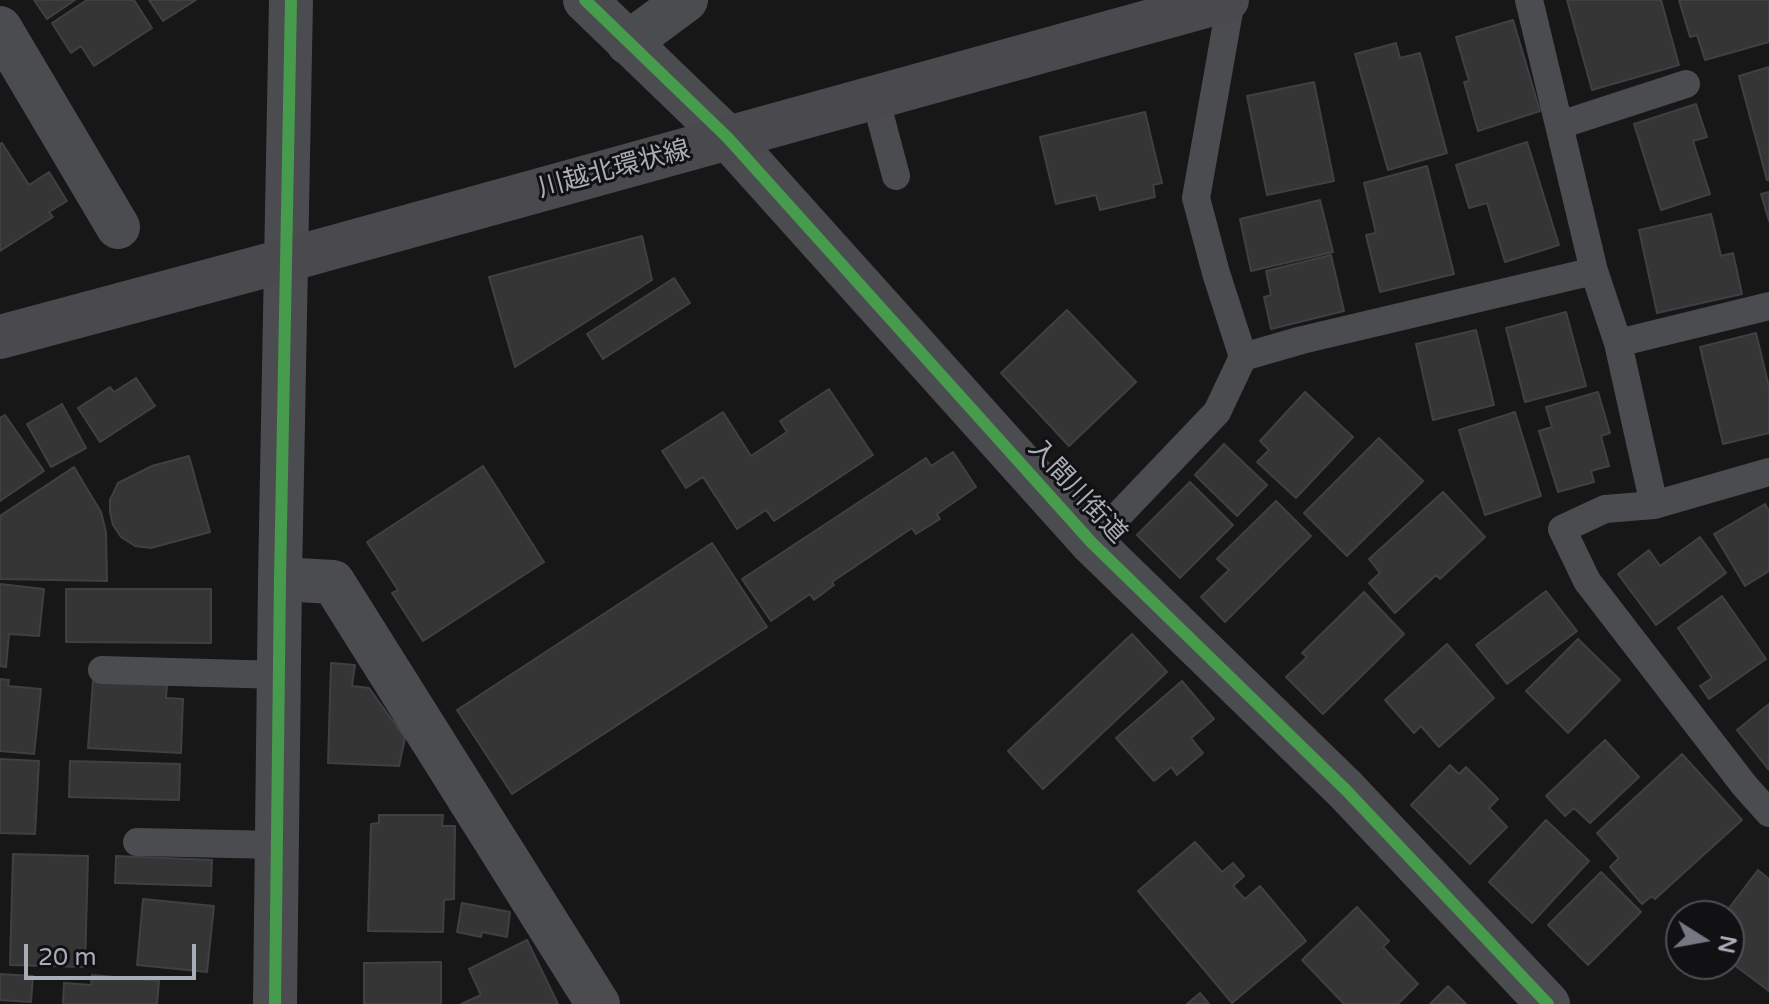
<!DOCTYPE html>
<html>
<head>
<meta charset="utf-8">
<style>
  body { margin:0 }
  #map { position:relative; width:1769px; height:1004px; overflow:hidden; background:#171717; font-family:"Varela Round",sans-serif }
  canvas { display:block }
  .north { position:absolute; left:1665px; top:900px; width:80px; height:80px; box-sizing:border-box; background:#111113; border:2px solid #4d4f55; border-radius:50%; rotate:101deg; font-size:22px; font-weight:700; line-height:32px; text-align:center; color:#a8adb8 }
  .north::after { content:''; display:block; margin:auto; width:28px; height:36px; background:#757880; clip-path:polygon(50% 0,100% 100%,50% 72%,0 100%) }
  .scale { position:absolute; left:24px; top:944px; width:172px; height:36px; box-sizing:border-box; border:4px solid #a8adb8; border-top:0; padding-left:10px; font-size:24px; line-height:28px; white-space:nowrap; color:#a8adb8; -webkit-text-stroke:6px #111113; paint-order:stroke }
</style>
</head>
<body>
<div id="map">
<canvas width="1769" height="1004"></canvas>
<div class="north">N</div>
<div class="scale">20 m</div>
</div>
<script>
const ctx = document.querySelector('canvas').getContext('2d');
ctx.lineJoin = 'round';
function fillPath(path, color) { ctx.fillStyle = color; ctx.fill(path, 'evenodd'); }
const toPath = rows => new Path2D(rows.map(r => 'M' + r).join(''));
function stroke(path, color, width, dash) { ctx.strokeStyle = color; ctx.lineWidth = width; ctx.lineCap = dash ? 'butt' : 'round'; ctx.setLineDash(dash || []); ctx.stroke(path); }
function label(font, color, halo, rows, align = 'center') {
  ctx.font = font + ' "Varela Round","Noto Sans JP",sans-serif'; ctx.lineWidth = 6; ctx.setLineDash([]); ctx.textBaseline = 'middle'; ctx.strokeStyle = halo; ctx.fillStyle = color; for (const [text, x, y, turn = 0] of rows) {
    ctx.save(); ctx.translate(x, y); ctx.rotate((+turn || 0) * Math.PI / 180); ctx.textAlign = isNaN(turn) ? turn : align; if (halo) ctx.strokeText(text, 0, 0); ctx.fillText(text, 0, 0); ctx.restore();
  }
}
const building = toPath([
  [34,0,75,0,47,19,34,0],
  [87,0,134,0,152,28,94,66,81,46,71,53,52,23,87,0],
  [149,0,196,0,163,21,149,0],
  [1567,0,1661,0,1679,65,1592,90,1567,0],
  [1679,0,1769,0,1769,42,1705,60,1697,35,1690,37,1679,0],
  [1513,20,1540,111,1478,131,1464,82,1469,81,1456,37,1513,20],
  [1396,43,1400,58,1420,53,1447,153,1388,170,1355,54,1396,43],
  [1769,67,1769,180,1767,180,1739,76,1769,67],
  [1314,82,1334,181,1267,195,1247,96,1314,82],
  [1696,104,1707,137,1693,141,1710,194,1661,210,1634,124,1696,104],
  [1145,112,1162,183,1153,185,1155,197,1100,210,1096,195,1056,204,1040,137,1145,112],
  [1527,142,1559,245,1505,262,1487,203,1469,208,1456,165,1527,142],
  [2,143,29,185,49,172,67,201,49,212,53,217,0,251,0,144,2,143],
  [1427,166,1454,274,1380,292,1366,235,1376,233,1364,183,1427,166],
  [1769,192,1769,221,1761,194,1769,192],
  [1320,200,1333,252,1251,271,1240,219,1320,200],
  [1711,214,1721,256,1733,253,1742,294,1657,313,1639,230,1711,214],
  [642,236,652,280,515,367,489,277,642,236],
  [1331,255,1344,311,1271,329,1264,297,1271,295,1266,271,1331,255],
  [674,278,690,303,603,359,587,334,674,278],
  [1067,310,1136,382,1069,446,1001,373,1067,310],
  [1566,312,1586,386,1525,402,1506,328,1566,312],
  [1476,330,1494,405,1433,420,1416,344,1476,330],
  [1756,333,1769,387,1769,433,1723,444,1700,347,1756,333],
  [136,378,155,406,100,442,78,408,110,387,114,392,136,378],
  [829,389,873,455,774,521,766,510,737,529,703,477,686,488,662,451,723,412,751,456,787,432,780,421,829,389],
  [1305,392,1353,437,1296,498,1257,462,1269,450,1260,441,1305,392],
  [1598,392,1610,433,1601,436,1609,466,1591,471,1594,482,1558,492,1539,431,1552,427,1546,407,1598,392],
  [62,404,86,448,51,467,27,424,62,404],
  [1515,412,1541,496,1485,515,1459,430,1515,412],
  [5,415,44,471,0,501,0,418,5,415],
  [1379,438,1423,481,1347,556,1304,513,1379,438],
  [1224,444,1267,485,1237,516,1195,475,1224,444],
  [953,452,976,487,937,514,940,519,916,534,912,528,832,582,834,585,814,600,810,594,771,621,742,579,926,458,931,466,953,452],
  [189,456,210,532,151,548,135,546,121,537,113,525,110,512,110,500,118,483,152,466,189,456],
  [483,466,544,562,423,641,392,593,398,590,367,542,483,466],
  [74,467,101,512,106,532,107,581,0,579,0,516,74,467],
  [1190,482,1233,525,1180,578,1137,535,1190,482],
  [1443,492,1485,537,1440,579,1436,575,1395,613,1369,583,1380,573,1369,559,1443,492],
  [1276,501,1311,536,1225,622,1201,597,1229,570,1217,559,1276,501],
  [1765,504,1769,511,1769,571,1745,586,1714,534,1765,504],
  [1700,537,1726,573,1656,625,1618,574,1649,550,1660,566,1700,537],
  [712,543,767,627,512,794,457,710,712,543],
  [0,584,44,589,39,636,9,634,6,667,0,666,0,584],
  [66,589,211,589,211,643,66,642,66,589],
  [1546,591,1577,631,1507,684,1476,645,1546,591],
  [1364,592,1404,634,1323,714,1286,677,1307,657,1302,653,1364,592],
  [1722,596,1766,659,1709,699,1700,686,1712,678,1678,628,1722,596],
  [1132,634,1167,672,1043,789,1008,751,1132,634],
  [1578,639,1620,680,1568,733,1526,691,1578,639],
  [1447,644,1494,698,1439,747,1421,726,1414,733,1385,700,1447,644],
  [331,663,355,665,352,686,369,688,405,738,399,766,328,763,331,663],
  [0,679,9,680,8,686,41,689,34,754,0,751,0,679],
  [93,681,167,685,166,698,183,699,181,753,88,748,93,681],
  [1182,681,1214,719,1191,738,1203,753,1177,775,1171,767,1154,781,1116,738,1182,681],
  [1769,704,1769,770,1737,730,1769,704],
  [1605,740,1639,777,1590,823,1574,808,1565,816,1546,796,1605,740],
  [1682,754,1742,820,1655,899,1652,896,1642,904,1610,867,1619,858,1597,833,1682,754],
  [0,759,39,761,35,834,0,833,0,759],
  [70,761,180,764,179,800,69,797,70,761],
  [1450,765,1459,774,1466,767,1498,799,1489,808,1507,827,1470,864,1411,805,1450,765],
  [379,815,443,815,442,826,455,826,454,899,444,900,443,932,368,931,371,824,379,823,379,815],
  [1546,820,1589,861,1532,923,1489,882,1546,820],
  [1195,842,1222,872,1233,863,1244,876,1233,886,1245,899,1260,886,1306,941,1232,1003,1138,891,1195,842],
  [13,854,88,856,85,967,10,965,13,854],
  [116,856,212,860,211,886,115,883,116,856],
  [1758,870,1769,879,1769,991,1733,964,1738,958,1729,951,1729,916,1723,916,1758,870],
  [1601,872,1641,912,1588,965,1548,925,1601,872],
  [143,899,214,906,207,972,137,965,143,899],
  [462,903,510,912,507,937,482,932,481,937,457,932,462,903],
  [1357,907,1389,941,1383,947,1418,984,1398,1004,1344,1004,1302,960,1357,907],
  [527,940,558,1004,461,1004,481,995,469,969,527,940],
  [441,962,441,1004,364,1004,364,963,441,962],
  [0,974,33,976,31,1002,0,1000,0,974],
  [92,975,159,981,157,1004,63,1004,64,983,91,985,92,975],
  [1448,986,1466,1004,1430,1004,1448,986],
  [1200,993,1209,1004,1187,1004,1200,993]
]);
const service = toPath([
  [1529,0,1594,271,1618,343,1654,505,1605,509,1562,529,1587,581,1744,785,1769,813],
  [875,97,896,176],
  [1560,125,1686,84],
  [1618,343,1769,306],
  [1243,357,1302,340,1594,271],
  [1654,505,1769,472],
  [1092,543,1217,412,1243,357,1216,273,1196,198,1231,0],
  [102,670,281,675],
  [137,842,278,845]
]);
const minor = toPath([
  [585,0,728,138,1092,543,1346,790,1548,1004],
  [0,28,118,227],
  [628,43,686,0],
  [280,579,333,582,598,1004]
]);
const tertiary = toPath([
  [275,1004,280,579,291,0]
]);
const secondary = toPath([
  [0,337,287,260,1227,0]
]);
const cycleway = toPath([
  [585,0,728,138,1092,543,1346,790,1548,1004],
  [275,1004,280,579,291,0]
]);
const streetNames = [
  ["川越北環状線",614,170,-15],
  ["入間川街道",1077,492,47]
];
fillPath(building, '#353536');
stroke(building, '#3f4043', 2);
stroke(service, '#4b4c50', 28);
stroke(minor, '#4b4c50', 44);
stroke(tertiary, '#4b4c50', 44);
stroke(secondary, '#4a4a4e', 44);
stroke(cycleway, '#469c4c', 12);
label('26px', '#a8adb8', '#111113', streetNames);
</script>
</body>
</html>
